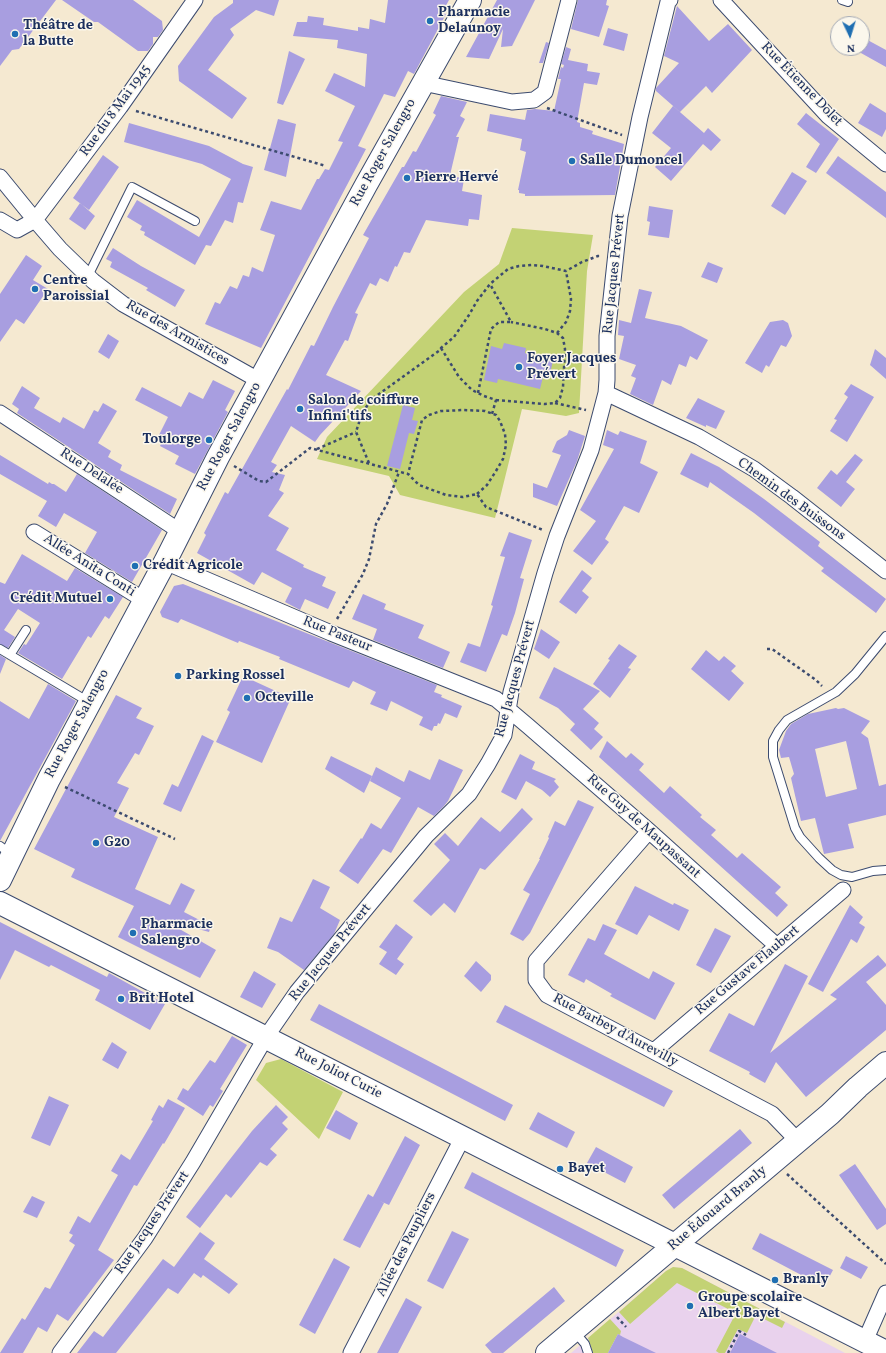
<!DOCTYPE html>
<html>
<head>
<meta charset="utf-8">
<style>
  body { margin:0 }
  #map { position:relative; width:886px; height:1353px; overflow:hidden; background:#f5e9d1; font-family:Vollkorn,serif }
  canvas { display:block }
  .north { position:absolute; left:830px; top:16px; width:40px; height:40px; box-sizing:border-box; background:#fbf7ec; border:1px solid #a1a7b3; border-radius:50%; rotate:176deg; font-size:11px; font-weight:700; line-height:16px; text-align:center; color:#1b2f5e }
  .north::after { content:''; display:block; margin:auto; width:14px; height:18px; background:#1f6fb2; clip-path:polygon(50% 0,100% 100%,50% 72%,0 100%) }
</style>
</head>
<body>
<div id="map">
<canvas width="886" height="1353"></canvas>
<div class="north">N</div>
</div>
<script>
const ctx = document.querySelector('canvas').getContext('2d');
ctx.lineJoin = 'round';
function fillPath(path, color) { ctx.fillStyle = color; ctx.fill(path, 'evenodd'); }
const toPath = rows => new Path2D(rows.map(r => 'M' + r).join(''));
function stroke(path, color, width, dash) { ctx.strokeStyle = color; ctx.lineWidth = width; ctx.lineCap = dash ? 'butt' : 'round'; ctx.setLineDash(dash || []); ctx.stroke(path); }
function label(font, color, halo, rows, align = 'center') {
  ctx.font = font + ' Vollkorn,serif'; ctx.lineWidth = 3; ctx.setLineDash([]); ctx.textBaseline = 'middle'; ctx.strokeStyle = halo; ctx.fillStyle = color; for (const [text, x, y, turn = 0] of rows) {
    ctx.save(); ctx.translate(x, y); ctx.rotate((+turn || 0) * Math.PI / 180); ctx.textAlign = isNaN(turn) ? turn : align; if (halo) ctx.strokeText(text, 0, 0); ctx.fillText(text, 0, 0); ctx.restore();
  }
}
const built = toPath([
  [673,1267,682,1268,845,1353,571,1353,666,1271]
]);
const green = toPath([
  [512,228,593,235,587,271,579,413,566,416,522,409,495,518,400,495,389,476,317,459,327,437,464,292,499,264],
  [281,1059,343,1092,319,1139,256,1080,266,1063],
  [673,1267,682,1268,785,1322,782,1328,756,1315,747,1333,738,1329,725,1353,719,1353,716,1351,736,1313,677,1283,630,1324,619,1312,666,1271],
  [610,1319,621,1331,620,1335,618,1334,608,1353,593,1353,588,1338]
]);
const building = toPath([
  [0,0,56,0,19,49,12,50,0,66],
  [62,0,133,0,162,21,163,30,158,37,153,37,153,44,148,51,138,51,98,22,94,22],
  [233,0,279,0,274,16,256,10,230,29,234,35,208,70,247,98,232,119,179,81,178,66,214,17,233,3],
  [388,0,449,0,442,13,446,14,414,74,408,71,395,97,384,94,358,146,366,149,261,348,205,324,215,302,220,304,230,286,237,289,243,275,249,277,252,267,263,272,275,235,260,230,271,201,301,210,317,179,319,179,325,169,329,170,343,142,338,141,355,106,325,91,334,73,365,87,367,54,337,48,338,40,293,36,297,22,307,22,308,16,324,18,323,25,358,31,358,27,369,29,370,19,385,23],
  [497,0,535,0,512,46,501,47,503,29,489,59,466,57],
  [578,0,607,0,606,5,609,6,599,37,571,29],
  [677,6,709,41,728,24,752,50,712,93,706,86,680,112,656,91,656,88,679,63,664,56],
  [608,28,628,34,624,51,603,45],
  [862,37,886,50,886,67,852,48,862,48],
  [546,42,549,43,543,63,539,63],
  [566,47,571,49,568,60,588,64,587,71,600,73,597,85,584,83,577,122,580,123,580,127,593,131,592,134,624,144,615,195,525,196,525,194,519,193,519,190,518,190,526,152,520,150,522,139,487,131,490,114,525,120,527,110,535,109,554,111,561,79,558,79,561,67,563,68,564,65,561,64],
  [289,51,305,59,283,105,277,103],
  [441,96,467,102,460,116,465,119,456,137,459,137,450,175,464,179,462,191,482,195,479,220,469,219,468,226,426,220,410,253,404,252,397,267,395,266,388,282,380,278,376,286,370,283,355,313,358,314,348,341,345,340,326,375,361,391,320,435,315,442,291,426,271,462,277,465,272,472,285,475,279,490,284,493,268,516,289,528,276,550,304,565,303,567,326,577,322,586,336,592,328,609,305,599,300,610,285,602,292,588,262,572,254,585,197,553,206,535,204,533,225,492,228,494,287,389,288,390,311,345,314,346,333,307,369,238,363,235,402,167,404,167,413,151,416,152,436,115,433,113],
  [870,103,886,113,886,129,882,137,858,123],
  [673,106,704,133,708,128,721,140,711,151,703,144,671,181,655,167,671,148,652,133],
  [806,113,839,139,816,173,806,167,820,144,797,124],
  [278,119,296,124,286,177,264,170],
  [129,123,209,146,243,164,253,167,243,203,238,202,233,223,225,220,211,246,206,245,195,265,144,235,145,232,140,230,142,226,127,217,137,200,199,237,231,179,202,164,124,142],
  [103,155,119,167,89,210,73,198],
  [838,156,886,192,886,218,826,173],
  [792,172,807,181,785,215,771,206],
  [80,203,95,216,85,230,69,219],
  [649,206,673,210,669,238,648,235,650,222,647,221],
  [113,248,141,266,185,290,175,307,146,290,148,288,110,267,112,262,106,259],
  [26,255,42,266,33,280,48,289,24,324,16,319,0,342,0,294],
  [708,262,723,268,717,283,701,277],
  [639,289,652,292,645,318,681,326,708,340,697,360,690,356,686,367,679,364,671,385,662,380,653,405,630,394,636,378,631,376,636,365,619,359,624,336,618,335,619,320,631,323],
  [783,320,788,323,792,336,786,347,781,345,769,367,766,365,762,373,745,363,770,322],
  [108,334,119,341,109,359,98,352],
  [504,343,526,348,525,353,553,360,549,379,543,377,540,389,498,379,497,383,484,380,491,346,502,349],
  [875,349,886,358,886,379,870,365],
  [213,380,235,391,225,410,228,412,195,474,175,464,179,456,160,446,164,438,159,435,168,417,135,400,142,387,181,407,189,392,203,399],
  [851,384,874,397,847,442,830,431,837,420,834,419,848,397,844,394],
  [22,386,40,398,34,408,60,423,63,417,84,429,94,410,98,412,103,403,117,411,98,443,111,451,108,457,122,465,120,470,177,499,170,514,17,413,19,409,12,404],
  [698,398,725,411,716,429,706,425,706,427,686,418],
  [403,405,415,408,412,420,418,421,414,434,409,433,400,469,387,466],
  [569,430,585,436,577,461,557,506,533,497,533,483,547,488,561,455,552,452,556,443,557,441,567,435],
  [607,430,618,435,620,431,647,441,640,463,658,472,639,513,624,506,605,539,609,542,592,565,573,551,596,521,580,510,614,449,603,445],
  [691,453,719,467,764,499,820,542,818,546,886,599,876,613,821,571,824,568,754,513,710,482,708,488,680,474],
  [855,454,863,460,846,482,855,489,841,507,817,488,831,470,837,475],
  [0,455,48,484,49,482,52,484,54,484,66,492,77,474,162,530,132,582,85,553,97,532,64,513,56,527,38,516,47,501,0,474],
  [509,532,532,540,520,578,524,579,515,613,507,636,502,634,486,672,460,662,468,643,480,647,493,606,491,605,505,557,500,556],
  [22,554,67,581,75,568,123,597,109,619,105,616,91,638,88,636,62,679,18,653,24,644,26,645,40,623,18,609,4,630,15,637,8,648,0,644,0,582,5,584],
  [582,570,592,578,582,591,589,597,576,614,559,602],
  [183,584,437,685,434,692,442,695,441,697,462,706,457,718,445,713,440,724,438,723,437,726,434,726,432,731,419,725,423,717,391,701,387,711,370,704,376,692,353,681,349,688,279,659,280,657,239,641,238,643,181,619,178,623,162,617,160,612,174,586],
  [363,594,386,604,384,609,424,625,418,638,450,652,443,668,373,640,377,629,352,619],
  [541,629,560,642,549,659,534,649],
  [619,644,637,656,628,668,631,669,610,698,593,684,610,660,608,659],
  [706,650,719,661,724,656,736,666,731,671,744,683,729,701,691,669],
  [0,655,6,659,0,674],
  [554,667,600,691,583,709,599,723,594,729,603,737,591,750,570,730,575,724,558,708,539,698],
  [243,676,291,698,262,763,216,742,230,712,227,710],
  [48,684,76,701,0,841,0,701,29,719],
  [116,695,142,708,136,718,154,726,139,755,135,753,117,783,129,788,114,817,158,837,135,889,170,905,181,883,195,890,184,912,211,926,209,932,177,923,176,927,216,950,200,978,118,937,134,906,71,877,75,869,34,849],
  [836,708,838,709,844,708,870,721,861,733,868,738,879,786,886,784,886,815,848,824,854,848,824,854,815,818,801,821,791,778,794,774,789,757,781,758,779,750,786,731,791,724,808,714],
  [846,741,857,789,826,797,815,749],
  [202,735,214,741,181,812,163,804,172,784,178,787],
  [607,741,626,758,631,753,644,764,639,770,664,793,670,786,702,815,700,817,716,830,711,835,737,858,742,853,781,887,775,893,788,905,777,917,599,757],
  [520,754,535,762,532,769,556,779,554,781,559,787,550,797,542,790,526,781,516,800,501,792],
  [331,756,372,776,364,793,325,769],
  [439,759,463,770,448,801,444,806,434,816,418,807,391,853,383,849,358,884,339,871,361,838,362,839,371,823,381,829,401,798,370,781,376,767,404,782,409,770,430,780],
  [578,800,594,807,530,933,523,941,510,934,530,894,523,890,540,859,539,859,549,838,548,837,555,821,565,826],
  [522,808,533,819,485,870,480,868,455,913,444,903,431,916,413,901,450,860,434,844,445,833,458,846,481,817,500,832],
  [313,879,330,887,320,908,340,920,334,934,304,970,278,952,267,948,280,917,292,922],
  [635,886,673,905,674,903,689,910,679,931,649,915,637,935,615,924],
  [850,905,863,917,859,923,865,927,857,943,851,939,823,992,808,984],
  [0,922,107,977,109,973,165,1004,150,1030,95,1000,100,990,51,965,49,967,15,950,0,980],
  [396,924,413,937,397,959,404,964,396,975,379,964,387,952,379,947],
  [603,924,617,930,604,954,649,979,653,971,675,983,655,1020,610,996,612,994,586,979,584,983,568,975,588,938,595,941],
  [715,928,731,936,711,973,696,965],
  [878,955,886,964,886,966,866,982,886,1005,886,1030,806,1097,776,1062,765,1083,749,1074,750,1072,709,1051,729,1013,754,1026,785,964,808,976,770,1053,837,999,830,995],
  [476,961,491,975,491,980,481,992,464,976],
  [254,971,276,984,262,1008,240,997],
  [319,1004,513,1105,505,1121,310,1020],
  [505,1005,673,1091,664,1107,496,1022],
  [232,1036,247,1045,220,1089,223,1091,213,1107,210,1105,203,1116,177,1099,183,1088,188,1091,210,1060,215,1063],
  [112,1042,127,1052,118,1069,102,1060],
  [49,1096,69,1105,50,1146,31,1138],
  [168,1099,185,1108,164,1144,163,1143,137,1186,134,1185,98,1250,114,1260,68,1321,57,1314,47,1332,38,1327,23,1353,0,1353,22,1318,25,1320,45,1287,50,1289,75,1245,69,1241,73,1235,69,1233,78,1216,90,1223,118,1175,111,1171,121,1154,130,1160,153,1121,151,1120,159,1105,163,1108],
  [276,1105,288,1117,282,1123,288,1129,270,1149,277,1155,267,1166,260,1162,231,1198,226,1194,200,1228,186,1217,227,1163,252,1131],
  [336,1110,358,1123,350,1140,326,1128],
  [538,1112,575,1132,567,1148,529,1129],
  [740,1129,752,1143,674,1209,662,1195],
  [405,1136,420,1145,389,1205,380,1201,384,1203,360,1248,343,1240,368,1194,373,1197],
  [596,1147,633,1167,625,1183,587,1163],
  [855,1164,886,1209,886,1224,877,1230,839,1175],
  [472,1172,624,1250,616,1267,464,1188],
  [32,1196,45,1202,37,1218,23,1212],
  [452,1231,469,1239,443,1289,427,1281],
  [200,1232,215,1243,204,1259,238,1284,229,1294,203,1275,201,1278,194,1273,178,1294,168,1288,116,1353,77,1353,94,1331,103,1337,163,1259,174,1267],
  [760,1233,833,1270,824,1287,752,1249],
  [846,1256,868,1267,861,1279,840,1268],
  [334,1258,350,1267,315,1334,299,1325],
  [554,1287,565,1301,503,1353,492,1353,485,1345],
  [406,1298,422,1307,398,1353,377,1353],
  [618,1334,623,1337,656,1353,608,1353],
  [740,1334,777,1353,730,1353]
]);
const path = toPath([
  [547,108,622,135],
  [136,111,326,166],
  [557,333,566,322,570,311,571,299,566,271],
  [441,348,459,377,472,390,484,396,496,400,492,414],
  [478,393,491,329,499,322,511,322,490,284],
  [496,400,545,404,555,403,560,398,563,387,565,349,563,338,557,333,545,329,511,322],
  [555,403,586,410],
  [317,449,356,432],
  [369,463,356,432,362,413,372,399,440,350,441,348,454,337,469,315,477,301,490,284,508,269,519,266,532,265,543,266,566,271,582,262,598,256,601,256],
  [234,466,259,481,266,482,310,448,408,474],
  [477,494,487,485,496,471,503,459,506,445,505,434,500,421,496,415,485,411,464,410,441,411,429,415,422,420,408,474,419,485,446,495,463,497,477,494,486,507,543,530],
  [337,619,363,574,369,559,376,524,387,504,399,472],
  [767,649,772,649,816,680,822,686],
  [65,787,175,839],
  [787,1174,886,1264],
  [617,1317,626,1327],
  [728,1353,739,1331,746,1335]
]);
const lane = toPath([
  [842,0,848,2],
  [88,276,132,187,195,221],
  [886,636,855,674,836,692,787,720,779,730,773,741,773,757,795,828,800,837,819,858,832,870,841,875,852,877,873,871,886,870],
  [0,649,89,702],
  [10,655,26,630],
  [0,846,12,855],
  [574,1331,585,1344,588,1353]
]);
const street = toPath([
  [721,0,828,116,886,164],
  [423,83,512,102,534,100,545,92,569,0],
  [0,177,35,220,60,249,93,281,123,304,260,381],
  [0,220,17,230,35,220,120,107,195,0],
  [606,393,699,437,754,469,792,497,886,571],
  [0,413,181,532],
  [34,532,144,600],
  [165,562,331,633,496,699,528,726,649,831,777,946],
  [649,831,536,961,536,980,547,995,772,1114,798,1141],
  [654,1051,843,890],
  [865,1341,886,1293],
  [60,1353,145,1238,193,1162,266,1037,297,992,426,836,469,794,488,764,504,735,511,692,545,573,557,536,591,450,606,393,607,380,607,336,620,216,640,117,668,2,670,0],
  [351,1353,463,1137]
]);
const secondary = toPath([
  [0,880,49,779,165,562,218,457,366,185,470,0],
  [0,903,886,1352],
  [547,1353,830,1114,858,1087,886,1063]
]);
const markers = [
  [430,21,4,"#1f6fb2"],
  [15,34,4,"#1f6fb2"],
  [572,161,4,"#1f6fb2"],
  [407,178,4,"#1f6fb2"],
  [35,289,4,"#1f6fb2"],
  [519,367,4,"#1f6fb2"],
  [300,409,4,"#1f6fb2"],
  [209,440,4,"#1f6fb2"],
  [135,566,4,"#1f6fb2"],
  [110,599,4,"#1f6fb2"],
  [178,676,4,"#1f6fb2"],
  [247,698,4,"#1f6fb2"],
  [96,843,4,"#1f6fb2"],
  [133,933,4,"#1f6fb2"],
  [121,999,4,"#1f6fb2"],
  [560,1169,4,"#1f6fb2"],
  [775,1280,4,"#1f6fb2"],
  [690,1306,4,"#1f6fb2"]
];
const poiNames = [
  ["Pharmacie",438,13],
  ["Delaunoy",438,29],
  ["Théâtre de",23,26],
  ["la Butte",23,42],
  ["Salle Dumoncel",580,161],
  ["Pierre Hervé",415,178],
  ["Centre",43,281],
  ["Paroissial",43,297],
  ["Foyer Jacques",527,359],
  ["Prévert",527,375],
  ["Salon de coiffure",308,401],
  ["Infini'tifs",308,417],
  ["Toulorge",201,440,"right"],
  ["Crédit Agricole",143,566],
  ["Crédit Mutuel",102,599,"right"],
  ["Parking Rossel",186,676],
  ["Octeville",255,698],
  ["G20",104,843],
  ["Pharmacie",141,925],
  ["Salengro",141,941],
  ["Brit Hotel",129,999],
  ["Bayet",568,1169],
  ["Branly",783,1280],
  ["Groupe scolaire",698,1298],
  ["Albert Bayet",698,1314]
];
const streetNames = [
  ["Rue Étienne Dolet",801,85,46],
  ["Rue du 8 Mai 1945",116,111,-54],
  ["Rue Roger Salengro",384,153,-61],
  ["Rue Jacques Prévert",615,274,-84],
  ["Rue des Armistices",177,334,30],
  ["Rue Roger Salengro",230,437,-62],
  ["Rue Delalée",91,472,33],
  ["Chemin des Buissons",791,500,36],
  ["Allée Anita Conti",89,566,32],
  ["Rue Pasteur",337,635,22],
  ["Rue Jacques Prévert",516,679,-75],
  ["Rue Roger Salengro",78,724,-62],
  ["Rue Guy de Maupassant",643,827,42],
  ["Rue Jacques Prévert",331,953,-51],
  ["Rue Gustave Flaubert",748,971,-40],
  ["Rue Barbey d'Aurevilly",615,1031,28],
  ["Rue Joliot Curie",338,1074,27],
  ["Rue Édouard Branly",718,1209,-40],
  ["Rue Jacques Prévert",153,1223,-56],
  ["Allée des Peupliers",407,1245,-63]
];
fillPath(built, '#e9d2ed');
fillPath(green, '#c3d274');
fillPath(building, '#a89ee0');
stroke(lane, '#3c4b6f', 10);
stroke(street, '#3c4b6f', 17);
stroke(secondary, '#3c4b6f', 24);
stroke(path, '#3c4b6f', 2.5, [3, 3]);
stroke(lane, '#fff', 8);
stroke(street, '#fff', 15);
stroke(secondary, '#fff', 22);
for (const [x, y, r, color] of markers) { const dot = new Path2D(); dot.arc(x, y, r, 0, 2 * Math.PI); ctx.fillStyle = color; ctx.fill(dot); stroke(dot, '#fbf7ec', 1.5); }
label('bold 14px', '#1b2f5e', '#fbf7ec', poiNames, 'left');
label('14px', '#1b2f5e', '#fbf7ec', streetNames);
</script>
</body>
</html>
